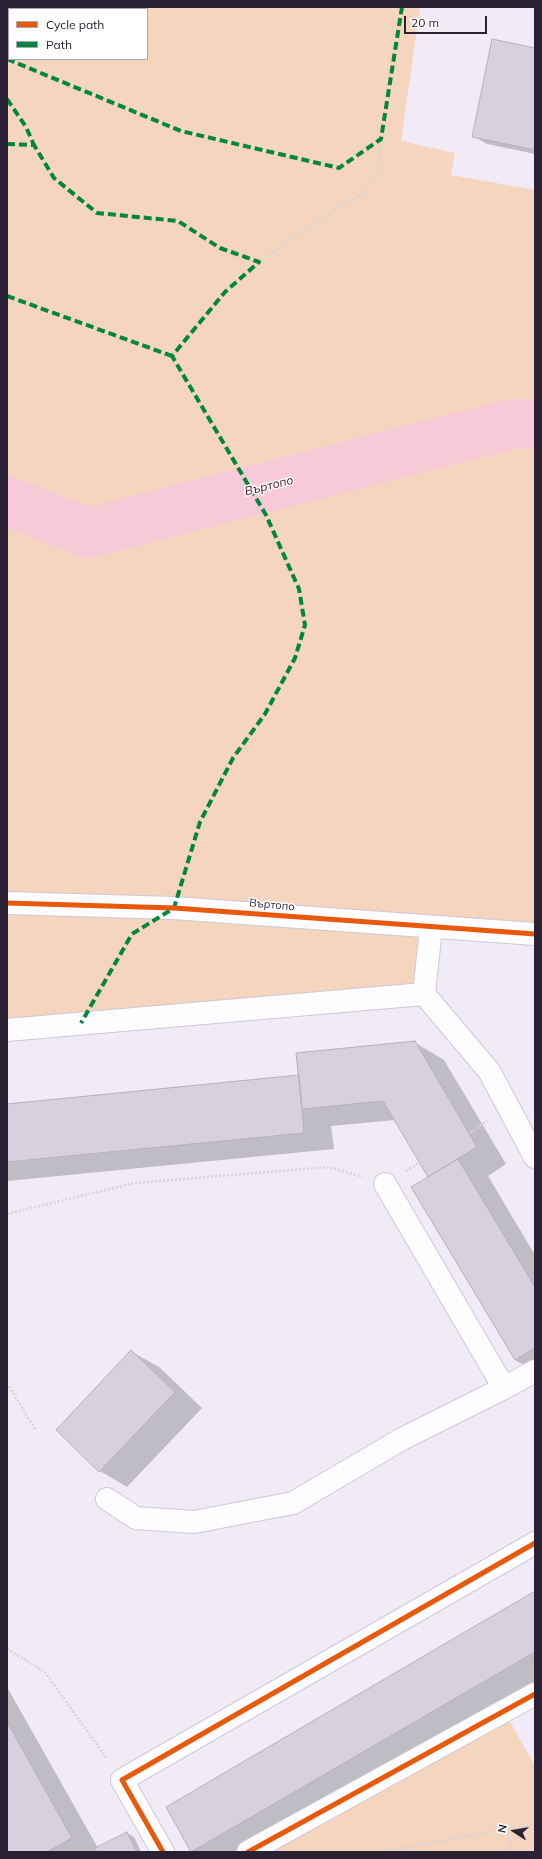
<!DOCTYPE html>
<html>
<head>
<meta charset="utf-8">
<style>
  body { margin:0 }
  #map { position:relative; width:542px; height:1859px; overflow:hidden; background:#f0ebf7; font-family:Mulish,sans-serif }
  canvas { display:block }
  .frame { position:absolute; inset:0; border:8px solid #2a2135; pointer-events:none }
  .legend { position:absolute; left:8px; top:8px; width:140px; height:52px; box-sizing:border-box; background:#fff; border:1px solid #aaa6ae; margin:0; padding:5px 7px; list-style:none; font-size:12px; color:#2a2135 }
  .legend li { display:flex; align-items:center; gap:8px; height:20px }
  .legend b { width:20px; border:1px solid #aaa6ae }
  .north { position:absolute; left:494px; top:1811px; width:40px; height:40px; -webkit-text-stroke:3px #fff; paint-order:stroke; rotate:282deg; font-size:11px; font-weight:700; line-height:16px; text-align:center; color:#2a2135 }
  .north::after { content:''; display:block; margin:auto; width:14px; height:18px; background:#2a2135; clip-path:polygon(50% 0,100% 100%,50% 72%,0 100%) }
  .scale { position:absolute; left:404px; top:16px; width:83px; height:18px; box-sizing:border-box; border:2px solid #2a2135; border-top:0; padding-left:5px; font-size:12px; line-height:14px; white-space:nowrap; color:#2a2135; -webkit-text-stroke:3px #fff; paint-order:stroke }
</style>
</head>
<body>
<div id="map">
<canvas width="542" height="1859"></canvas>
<div class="frame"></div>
<ul class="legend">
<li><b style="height:5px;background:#e8590c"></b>Cycle path</li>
<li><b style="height:5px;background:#00873e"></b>Path</li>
</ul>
<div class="north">N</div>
<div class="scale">20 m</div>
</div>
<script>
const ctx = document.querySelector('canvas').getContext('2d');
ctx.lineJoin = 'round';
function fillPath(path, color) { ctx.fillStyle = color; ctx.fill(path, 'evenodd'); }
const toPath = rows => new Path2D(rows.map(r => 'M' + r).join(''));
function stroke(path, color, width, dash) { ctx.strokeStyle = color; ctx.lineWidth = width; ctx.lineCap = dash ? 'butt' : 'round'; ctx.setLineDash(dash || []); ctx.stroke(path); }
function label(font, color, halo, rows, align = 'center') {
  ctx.font = font + ' Mulish,sans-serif'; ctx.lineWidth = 3; ctx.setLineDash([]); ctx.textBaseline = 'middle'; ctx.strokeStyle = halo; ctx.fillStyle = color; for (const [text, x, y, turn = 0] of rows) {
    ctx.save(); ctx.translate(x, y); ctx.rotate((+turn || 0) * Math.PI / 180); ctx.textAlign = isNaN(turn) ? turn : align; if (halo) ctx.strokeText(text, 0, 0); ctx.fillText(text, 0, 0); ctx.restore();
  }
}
const green = toPath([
  [7,7,420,7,401,141,455,153,451,175,535,190,535,934,431,928,424,994,7,1030],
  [9,9,147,9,147,59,9,59],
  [504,1711,535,1766,535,1852,248,1852]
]);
const shadow = toPath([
  [535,49,535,154,487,144,473,136],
  [414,1042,444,1060,506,1164,488,1176,535,1255,535,1371,515,1360,429,1177,395,1120,331,1126,334,1149,7,1181,7,1105,300,1076],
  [132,1352,159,1367,202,1408,127,1487,100,1471,57,1430],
  [535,1593,535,1687,251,1852,192,1852,167,1807],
  [7,1687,98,1848,127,1833,134,1837,141,1852,7,1852]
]);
const river = toPath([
  [7,501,88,533,512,424,535,424]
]);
const building = toPath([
  [492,39,535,48,535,150,472,137,492,39],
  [415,1041,477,1147,428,1177,383,1101,302,1109,296,1053,415,1041],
  [299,1075,304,1133,7,1162,7,1104,299,1075],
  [458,1159,535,1287,535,1348,515,1360,411,1187,458,1159],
  [131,1350,175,1392,99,1472,56,1430,131,1350],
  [535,1591,535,1652,191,1852,166,1807,535,1591],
  [7,1722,72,1838,47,1852,7,1852,7,1722],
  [127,1832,137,1852,97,1852,95,1848,127,1832]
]);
const path = toPath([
  [259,262,313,224,362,194,370,184,378,169,381,139],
  [470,1133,487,1121],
  [406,1171,419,1163],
  [7,1214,134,1183,329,1167,362,1177],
  [7,1383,35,1429],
  [7,1649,45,1672,107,1759],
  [506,1830,512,1852],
  [385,1852,406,1847,535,1824]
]);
const minor = toPath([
  [7,903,174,908,535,934],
  [431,928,424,994,489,1071,535,1157],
  [7,1030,424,994],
  [385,1184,504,1388,535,1371],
  [107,1499,136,1518,194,1522,293,1503,402,1439,504,1388],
  [163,1852,122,1780,535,1543],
  [248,1852,535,1694]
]);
const quiet = toPath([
  [7,59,181,131,339,168,381,139,402,7],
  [7,99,26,127,34,145],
  [7,144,34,145,54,178,97,213,178,221,220,248,259,262,225,292,172,356,266,515,299,589,305,625,295,658,265,714,233,758,200,822,174,908,132,934,81,1023],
  [7,296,172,356]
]);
const cycleway = toPath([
  [7,903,174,908,535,934],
  [163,1852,122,1780,535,1543],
  [248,1852,535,1694]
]);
const streetNames = [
  ["Въртопо",272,905,5]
];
const waterNames = [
  ["Въртопо",269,486,-14]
];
fillPath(green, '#f6d5be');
fillPath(shadow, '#0003');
stroke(river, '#f8c9d6', 50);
fillPath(building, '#d6d0df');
stroke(building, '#b6afbe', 1);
stroke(minor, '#cfc8d8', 24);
stroke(path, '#d6d4d8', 2.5, [2, 2]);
stroke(minor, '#fdfcfe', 22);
stroke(quiet, '#00873e', 4, [8, 4]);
stroke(cycleway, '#e8590c', 5);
label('11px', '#2a2135', '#fff', streetNames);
label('italic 12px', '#500c25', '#fff', waterNames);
</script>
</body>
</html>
